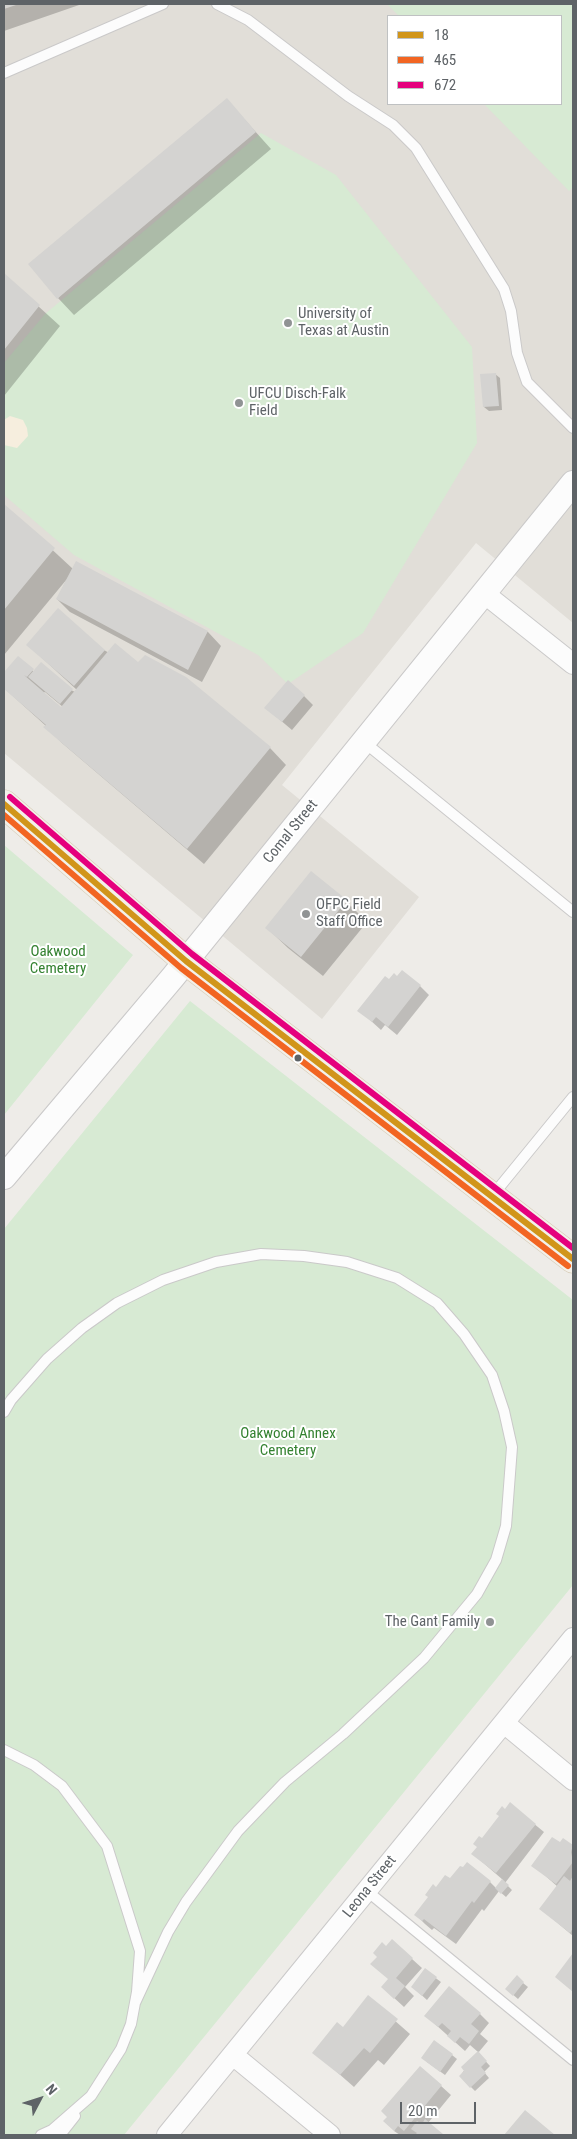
<!DOCTYPE html>
<html>
<head>
<meta charset="utf-8">
<style>
  body { margin:0 }
  #map { position:relative; width:577px; height:2139px; overflow:hidden; background:#eeece8; font-family:"Roboto Condensed",sans-serif }
  canvas { display:block }
  .frame { position:absolute; inset:0; border:5px solid #5e6367; pointer-events:none }
  .legend { position:absolute; left:387px; top:15px; width:175px; height:90px; box-sizing:border-box; background:#fff; border:1px solid #bfc1c2; margin:0; padding:6px 9px; list-style:none; font-size:15px; color:#5e6367 }
  .legend li { display:flex; align-items:center; gap:10px; height:25px }
  .legend b { width:25px; border:1px solid #bfc1c2 }
  .north { position:absolute; left:15px; top:2074px; width:50px; height:50px; -webkit-text-stroke:4px #fff; paint-order:stroke; rotate:50deg; font-size:14px; font-weight:700; line-height:20px; text-align:center; color:#5e6367 }
  .north::after { content:''; display:block; margin:auto; width:18px; height:22px; background:#5e6367; clip-path:polygon(50% 0,100% 100%,50% 72%,0 100%) }
  .scale { position:absolute; left:400px; top:2102px; width:76px; height:22px; box-sizing:border-box; border:2px solid #5e6367; border-top:0; padding-left:6px; font-size:15px; line-height:18px; white-space:nowrap; color:#5e6367; -webkit-text-stroke:4px #fff; paint-order:stroke }
</style>
</head>
<body>
<div id="map">
<canvas width="577" height="2139"></canvas>
<div class="frame"></div>
<ul class="legend">
<li><b style="height:6px;background:#d1951a"></b>18</li>
<li><b style="height:6px;background:#f26522"></b>465</li>
<li><b style="height:6px;background:#e5007d"></b>672</li>
</ul>
<div class="north">N</div>
<div class="scale">20 m</div>
</div>
<script>
const ctx = document.querySelector('canvas').getContext('2d');
ctx.lineJoin = 'round';
function fillPath(path, color) { ctx.fillStyle = color; ctx.fill(path, 'evenodd'); }
const toPath = rows => new Path2D(rows.map(r => 'M' + r).join(''));
function stroke(path, color, width, dash) { ctx.strokeStyle = color; ctx.lineWidth = width; ctx.lineCap = dash ? 'butt' : 'round'; ctx.setLineDash(dash || []); ctx.stroke(path); }
function label(font, color, halo, rows, align = 'center') {
  ctx.font = font + ' "Roboto Condensed",sans-serif'; ctx.lineWidth = 4; ctx.setLineDash([]); ctx.textBaseline = 'middle'; ctx.strokeStyle = halo; ctx.fillStyle = color; for (const [text, x, y, turn = 0] of rows) {
    ctx.save(); ctx.translate(x, y); ctx.rotate((+turn || 0) * Math.PI / 180); ctx.textAlign = isNaN(turn) ? turn : align; if (halo) ctx.strokeText(text, 0, 0); ctx.fillText(text, 0, 0); ctx.restore();
  }
}
const education = toPath([
  [4,4,573,4,573,623,476,543,282,785,419,897,322,1019,4,753],
  [388,16,561,16,561,104,388,104]
]);
const green = toPath([
  [387,4,573,4,573,187,569,191,484,104,561,104,561,16,399,16],
  [261,133,336,175,472,347,477,443,363,633,288,684,258,655,74,555,4,495,4,363,45,314],
  [4,845,133,955,4,1115],
  [190,1001,573,1300,573,1585,124,2135,4,2135,4,1229]
]);
const sand = toPath([
  [10,416,23,420,27,428,28,436,17,448,4,445,4,420]
]);
const shadow = toPath([
  [4,4,82,4,4,31],
  [228,101,271,149,74,315,58,298],
  [4,275,60,326,4,396],
  [495,374,500,378,502,410,489,411,484,407],
  [4,505,73,569,77,563,208,632,221,646,202,682,70,612,57,599,67,579,4,655],
  [28,645,104,650,270,748,286,765,204,864,62,743,46,726,4,688,4,674,18,658,34,672,75,692,77,690],
  [45,692,63,707,61,709,43,693],
  [304,696,313,705,292,730,266,708],
  [311,873,346,901,367,922,323,976,288,948,267,928],
  [389,980,420,986,429,995,397,1035,385,1025,381,1030,359,1010],
  [510,1804,544,1832,505,1883,512,1890,506,1897,499,1891,484,1911,482,1909,456,1944,434,1928,432,1930,425,1924,416,1915,436,1888,450,1880,490,1882,496,1888,503,1880,473,1854],
  [564,1840,573,1847,573,1936,541,1909,558,1887,533,1865],
  [392,1941,422,1968,405,1987,414,1996,404,2007,392,1996,386,1948],
  [425,1970,441,1982,427,2000,417,1991],
  [523,1983,528,1987,518,1999,511,1993],
  [368,1997,410,2034,384,2065,378,2060,354,2087,314,2052,343,2029],
  [480,2014,489,2023,480,2034,488,2041,478,2053,490,2066,484,2072,489,2078,475,2091,460,2076,478,2052,470,2045,465,2051,426,2016],
  [452,2055,457,2059,445,2075,427,2062],
  [420,2067,451,2095,428,2123,443,2135,400,2135,394,2131]
]);
const building = toPath([
  [4,4,19,4,4,9],
  [227,98,256,132,57,299,28,264],
  [4,273,40,305,4,350],
  [496,373,499,406,483,407,480,374],
  [4,504,55,548,4,610],
  [76,561,208,631,188,670,56,599],
  [58,608,105,650,74,686,26,645],
  [115,643,138,662,145,655,186,677,271,747,187,849,43,727,46,725,4,689,4,672,18,656,34,669,27,677,24,675,61,707],
  [41,662,73,689,60,704,28,677],
  [288,680,305,695,282,722,264,708],
  [311,871,347,900,301,957,265,928],
  [402,970,421,985,388,1027,376,1017,372,1022,357,1011,385,976,389,979,394,973,397,976],
  [510,1802,536,1824,496,1873,471,1854,477,1847,473,1844,479,1836,482,1838,499,1816,496,1814,502,1806,505,1809],
  [552,1837,560,1842,563,1838,573,1845,571,1852,573,1862,556,1884,531,1866],
  [467,1862,491,1881,474,1903,472,1901,446,1936,424,1919,422,1921,414,1915,428,1897,425,1895,433,1884,436,1887,445,1875,450,1878,460,1866,463,1867],
  [564,1876,570,1881,573,1876,573,1928,570,1933,539,1909],
  [502,1879,509,1885,501,1894,495,1888],
  [392,1939,413,1958,396,1978,405,1986,394,1999,381,1987,388,1979,370,1964,377,1957,373,1953,382,1942,386,1946],
  [573,1953,573,1992,555,1977],
  [425,1968,437,1977,422,1996,411,1987],
  [517,1975,524,1982,513,1996,505,1989],
  [449,1986,481,2013,471,2024,479,2031,469,2044,460,2037,455,2043,447,2036,451,2031,442,2023,438,2027,424,2016],
  [368,1995,398,2019,370,2053,364,2048,340,2075,312,2053,337,2022,343,2027],
  [434,2040,453,2054,440,2072,421,2058],
  [478,2051,487,2061,481,2067,486,2073,470,2088,459,2076,464,2071,461,2067],
  [420,2066,442,2085,404,2131,398,2126,394,2131,383,2121,387,2117,381,2111],
  [525,2110,555,2135,504,2135],
  [425,2119,443,2134,442,2135,415,2135,417,2133,411,2129,417,2121,422,2124]
]);
const service = toPath([
  [217,4,248,20,348,96,393,125,416,148,504,289,511,311,517,353,527,382,573,428],
  [4,73,163,4],
  [364,742,573,912],
  [493,1195,573,1097],
  [4,1412,11,1400,47,1359,82,1328,117,1303,163,1280,216,1262,261,1254,304,1256,347,1262,397,1278,437,1303,464,1334,492,1375,504,1411,512,1447,506,1526,496,1560,477,1594,424,1658,343,1734,285,1782,238,1831,186,1902,168,1932,135,2003],
  [4,1750,34,1765,62,1786,107,1846,140,1951,137,1992,131,2024,121,2049,91,2096,52,2130,41,2135],
  [367,1891,573,2060],
  [60,2135,75,2116]
]);
const minor = toPath([
  [485,594,573,664],
  [504,1723,573,1780],
  [233,2055,330,2135],
  [167,2135,573,1638]
]);
const tertiary = toPath([
  [4,1177,173,977,573,483]
]);
const primary = toPath([
  [4,804,186,961,573,1259]
]);
const bus1 = toPath([
  [4,804,186,961,573,1259]
]);
const bus2 = toPath([
  [4,815,181,968,568,1266]
]);
const bus3 = toPath([
  [10,797,192,954,573,1248]
]);
const markers = [
  [288,323,5,"#909394"],
  [239,403,5,"#909394"],
  [306,914,5,"#909394"],
  [298,1058,4.5,"#5e6367"],
  [490,1622,5,"#909394"]
];
const poiNames = [
  ["University of",298,314],
  ["Texas at Austin",298,331],
  ["UFCU Disch-Falk",249,394],
  ["Field",249,411],
  ["OFPC Field",316,905],
  ["Staff Office",316,922],
  ["The Gant Family",480,1622,"right"]
];
const streetNames = [
  ["Comal Street",291,832,-51],
  ["Leona Street",370,1887,-51]
];
const parkNames = [
  ["Oakwood",58,952],
  ["Cemetery",58,969],
  ["Oakwood Annex",288,1434],
  ["Cemetery",288,1451]
];
fillPath(education, '#e1ded8');
fillPath(green, '#d7ead3');
fillPath(sand, '#f6eede');
fillPath(shadow, '#0003');
fillPath(building, '#d4d3d1');
stroke(service, '#cac9c9', 12);
stroke(minor, '#cac9c9', 22);
stroke(tertiary, '#cac9c9', 26);
stroke(primary, '#d6cbb6', 29);
stroke(service, '#fcfcfc', 10);
stroke(minor, '#fcfcfc', 20);
stroke(tertiary, '#fcfcfc', 24);
stroke(primary, '#f3f0e9', 28);
stroke(bus1, '#d1951a', 6);
stroke(bus2, '#f26522', 6);
stroke(bus3, '#e5007d', 6);
for (const [x, y, r, color] of markers) { const dot = new Path2D(); dot.arc(x, y, r, 0, 2 * Math.PI); ctx.fillStyle = color; ctx.fill(dot); stroke(dot, '#fff', 2); }
label('15px', '#5e6367', '#fff', poiNames, 'left');
label('15px', '#5e6367', '#fff', streetNames);
label('15px', '#348231', '#fff', parkNames);
</script>
</body>
</html>
